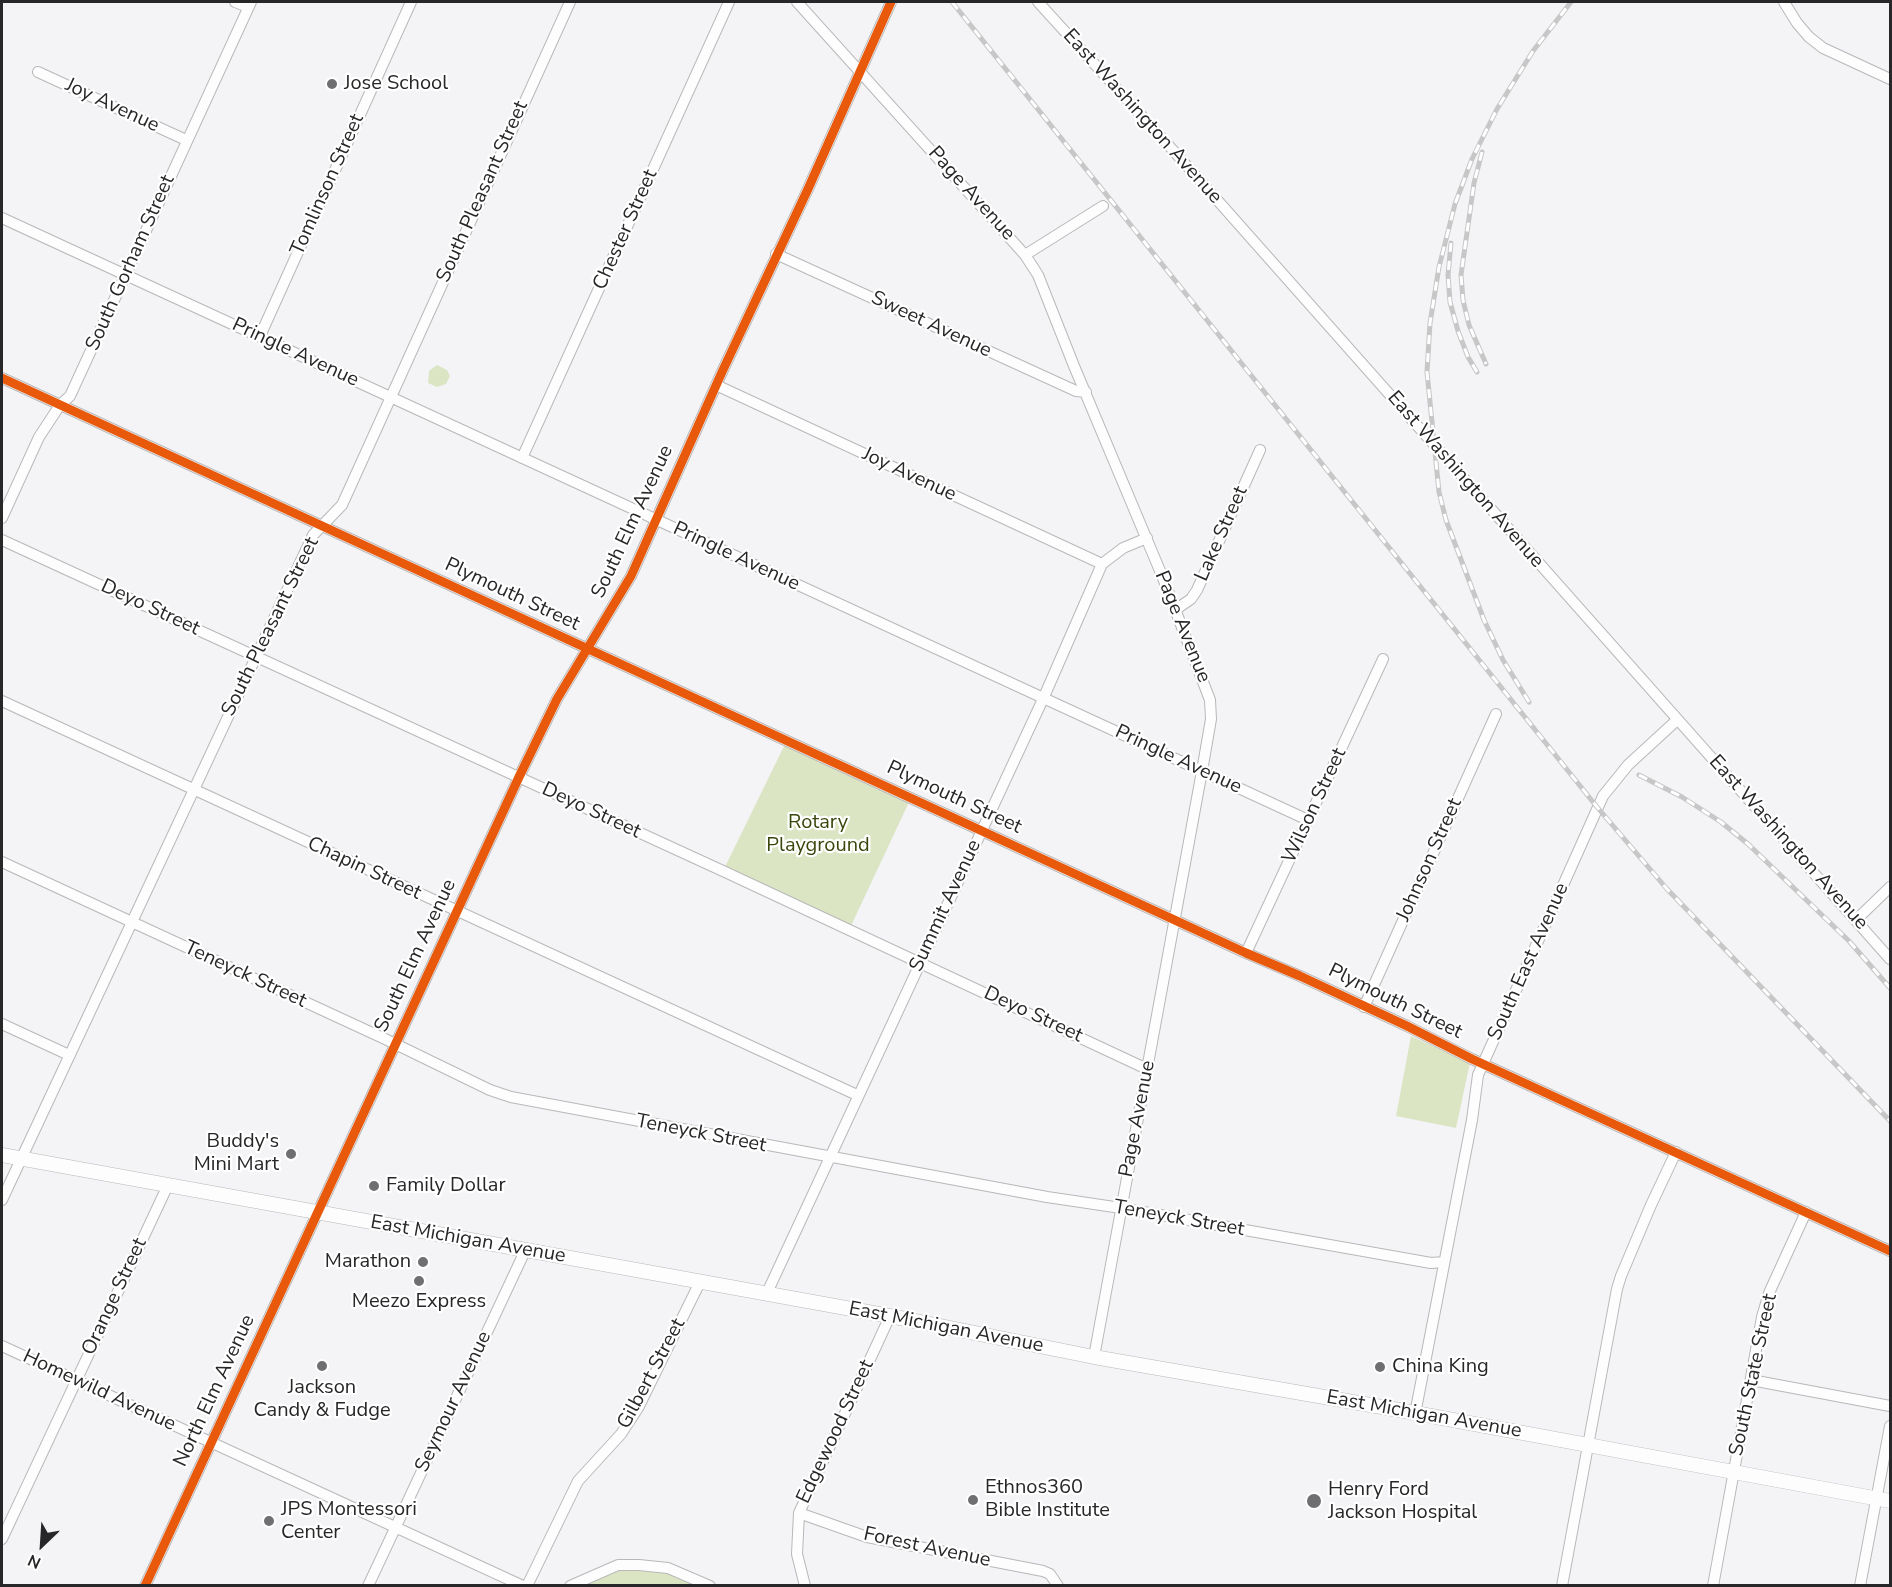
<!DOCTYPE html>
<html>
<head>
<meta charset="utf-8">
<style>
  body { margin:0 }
  #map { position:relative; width:1892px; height:1587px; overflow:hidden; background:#f4f4f7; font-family:"Nunito Sans",sans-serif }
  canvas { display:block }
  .frame { position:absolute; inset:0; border:3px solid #272729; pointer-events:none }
  .north { position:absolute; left:12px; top:1515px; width:60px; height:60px; -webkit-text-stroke:4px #fff; paint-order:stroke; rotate:205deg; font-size:16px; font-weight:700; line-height:24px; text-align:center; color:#272729 }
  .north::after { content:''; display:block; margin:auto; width:21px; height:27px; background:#272729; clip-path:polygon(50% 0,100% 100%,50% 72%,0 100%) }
</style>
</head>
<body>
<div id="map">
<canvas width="1892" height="1587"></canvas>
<div class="frame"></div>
<div class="north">N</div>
</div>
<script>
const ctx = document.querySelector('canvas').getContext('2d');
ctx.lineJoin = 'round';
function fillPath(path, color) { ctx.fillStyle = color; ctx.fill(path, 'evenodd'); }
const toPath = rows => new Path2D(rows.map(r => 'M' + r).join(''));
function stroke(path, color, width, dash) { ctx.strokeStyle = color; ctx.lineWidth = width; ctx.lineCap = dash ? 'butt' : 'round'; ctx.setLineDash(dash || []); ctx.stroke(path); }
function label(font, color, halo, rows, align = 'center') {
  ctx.font = font + ' "Nunito Sans",sans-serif'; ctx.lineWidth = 4.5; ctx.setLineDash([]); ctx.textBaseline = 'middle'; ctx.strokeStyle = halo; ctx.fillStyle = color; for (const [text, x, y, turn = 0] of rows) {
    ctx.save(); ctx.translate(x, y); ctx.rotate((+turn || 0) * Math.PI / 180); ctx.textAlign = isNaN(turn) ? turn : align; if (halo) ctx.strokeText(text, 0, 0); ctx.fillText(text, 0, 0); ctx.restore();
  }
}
const green = toPath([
  [437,365,447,370,450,376,446,384,437,387,428,383,429,371],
  [787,740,911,798,849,930,723,871],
  [1411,1036,1470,1063,1456,1128,1396,1116],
  [639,1565,708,1586,571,1586]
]);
const minor = toPath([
  [235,2,248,7],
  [797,2,1025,255,1038,275,1074,366,1163,578,1210,700,1211,719,1202,771,1094,1357],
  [1038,2,1180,158,1890,959],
  [1784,2,1797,23,1809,37,1823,48,1890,79],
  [38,72,186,140],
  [2,218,1308,820],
  [776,254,1076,391,1086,392],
  [1025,255,1103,206],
  [260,336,411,2],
  [2,378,1246,953,1300,976,1407,1026,1472,1059,1890,1251],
  [716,385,1102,564],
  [522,458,729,2],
  [2,518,39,437,60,405,70,396,251,2],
  [2,540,723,871,1147,1069],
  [1175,610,1191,599,1197,590,1260,450],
  [2,701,857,1095],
  [2,862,383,1038,490,1090,511,1097,1047,1197,1121,1208,1431,1263,1444,1262],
  [1856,920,1890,887],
  [1246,953,1383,659],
  [1364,1007,1496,714],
  [2,1024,69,1055],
  [2,1200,313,535,342,505,570,2],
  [766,1295,1043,699,1102,564,1123,548,1147,538],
  [2,1346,523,1586],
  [1751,1380,1890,1406],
  [1415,1414,1472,1120,1478,1075,1603,796,1628,765,1677,720],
  [799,1513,867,1537,1043,1571,1050,1574,1058,1586],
  [2,1539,168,1185],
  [145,1586,519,777,557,699,631,576,722,372,808,189,891,2],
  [368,1586,525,1251],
  [527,1586,578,1481,621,1434,638,1408,700,1282],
  [570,1586,618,1565,639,1565,668,1568,710,1586],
  [805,1586,797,1554,799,1513,890,1316],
  [1562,1586,1617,1289,1621,1276,1651,1205,1676,1152],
  [1713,1586,1762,1317,1769,1293,1806,1212],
  [1860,1586,1890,1426]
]);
const major = toPath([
  [2,1155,890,1316,1094,1357,1399,1410,1890,1501]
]);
const rail = toPath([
  [952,2,1597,807,1667,889,1890,1121],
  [1482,152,1474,183,1461,275,1463,300,1469,325,1486,364],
  [1451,243,1448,275,1450,302,1458,331,1468,357,1477,372],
  [1529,702,1503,660,1484,620,1446,520,1439,492,1427,372,1430,323,1439,267,1455,204,1472,159,1497,109,1533,51,1571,2],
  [1639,775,1682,797,1721,822,1748,844,1849,941,1890,988]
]);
const cycleway = toPath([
  [2,378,1246,953,1300,976,1407,1026,1472,1059,1890,1251],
  [145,1586,519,777,557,699,631,576,722,372,808,189,891,2]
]);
const markers = [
  [332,84,6,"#6f6f71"],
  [291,1154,6,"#6f6f71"],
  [374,1186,6,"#6f6f71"],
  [423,1262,6,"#6f6f71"],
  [419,1281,6,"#6f6f71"],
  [322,1366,6,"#6f6f71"],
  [1380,1367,6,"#6f6f71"],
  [973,1500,6,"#6f6f71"],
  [1314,1501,8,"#6f6f71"],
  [269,1521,6,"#6f6f71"]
];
const poiNames = [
  ["Jose School",344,84],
  ["Buddy's",279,1142,"right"],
  ["Mini Mart",279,1165,"right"],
  ["Family Dollar",386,1186],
  ["Marathon",411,1262,"right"],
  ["Meezo Express",419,1302,"center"],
  ["China King",1392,1367],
  ["Jackson",322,1388,"center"],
  ["Candy & Fudge",322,1411,"center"],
  ["Ethnos360",985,1488],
  ["Bible Institute",985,1511],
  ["Henry Ford",1328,1490],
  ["Jackson Hospital",1328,1513],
  ["JPS Montessori",281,1510],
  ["Center",281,1533]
];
const streetNames = [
  ["Joy Avenue",112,106,25],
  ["East Washington Avenue",1142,117,48],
  ["Tomlinson Street",328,185,-66],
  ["South Pleasant Street",483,192,-66],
  ["Page Avenue",971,194,48],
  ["Chester Street",626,230,-66],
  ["South Gorham Street",131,263,-66],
  ["Sweet Avenue",931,325,25],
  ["Pringle Avenue",295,353,25],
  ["Joy Avenue",909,475,25],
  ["East Washington Avenue",1465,480,49],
  ["South Elm Avenue",633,522,-65],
  ["Lake Street",1222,534,-66],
  ["Pringle Avenue",736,557,25],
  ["Plymouth Street",512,595,25],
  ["Deyo Street",150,608,25],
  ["South Pleasant Street",271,627,-64],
  ["Page Avenue",1182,627,68],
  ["Pringle Avenue",1178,760,25],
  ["Plymouth Street",954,798,25],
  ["Wilson Street",1315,806,-65],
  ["Deyo Street",591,811,25],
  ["East Washington Avenue",1788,843,48],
  ["Johnson Street",1430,860,-66],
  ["Chapin Street",364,869,25],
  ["Summit Avenue",946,906,-65],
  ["South Elm Avenue",416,956,-65],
  ["South East Avenue",1529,962,-66],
  ["Teneyck Street",245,975,25],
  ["Plymouth Street",1395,1002,26],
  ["Deyo Street",1033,1015,25],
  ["Page Avenue",1138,1119,-79],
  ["Teneyck Street",701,1134,11],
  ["Teneyck Street",1179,1219,10],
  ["East Michigan Avenue",468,1240,10],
  ["Orange Street",115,1297,-65],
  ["East Michigan Avenue",946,1328,11],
  ["Gilbert Street",652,1374,-62],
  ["South State Street",1754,1375,-78],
  ["Homewild Avenue",99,1391,25],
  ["North Elm Avenue",215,1391,-65],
  ["Seymour Avenue",454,1402,-65],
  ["East Michigan Avenue",1424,1415,10],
  ["Edgewood Street",836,1432,-65],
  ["Forest Avenue",927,1548,12]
];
const parkNames = [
  ["Rotary",818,823],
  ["Playground",818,846]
];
fillPath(green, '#dbe5c4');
stroke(minor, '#b8b8b9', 12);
stroke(major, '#b8b8b9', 15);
stroke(minor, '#fdfdfe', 10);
stroke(major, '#fdfdfe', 14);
stroke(rail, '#c7c7c8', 5);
stroke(rail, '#fff', 3, [9]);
stroke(cycleway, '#e8590c', 9);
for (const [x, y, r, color] of markers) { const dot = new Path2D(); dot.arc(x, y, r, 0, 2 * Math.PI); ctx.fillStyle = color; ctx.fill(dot); stroke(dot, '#fff', 2); }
label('20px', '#272729', '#fff', poiNames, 'left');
label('20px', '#272729', '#fff', streetNames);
label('20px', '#3a470c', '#fff', parkNames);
</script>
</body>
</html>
